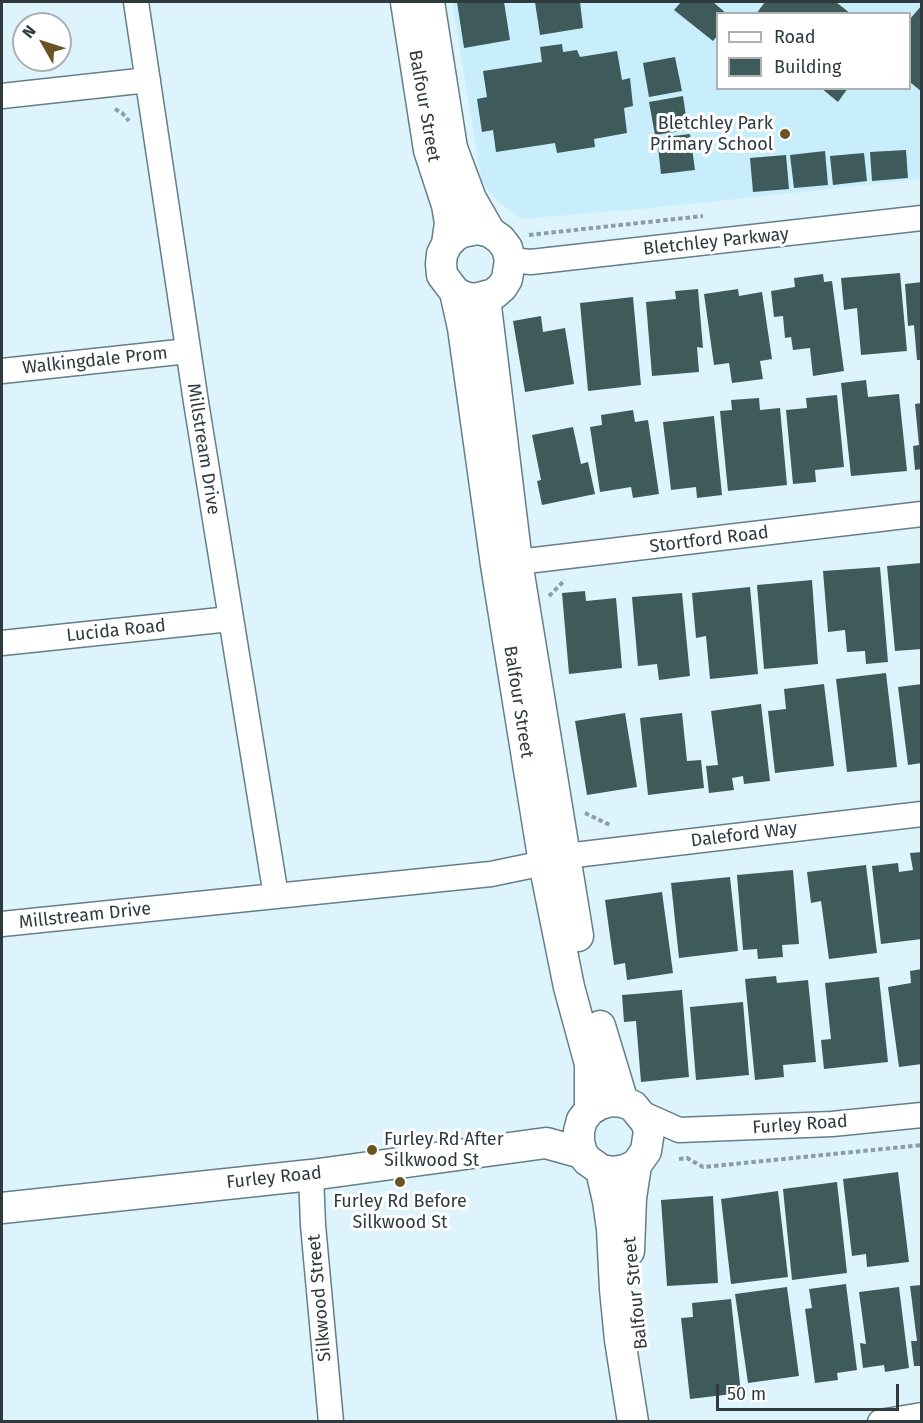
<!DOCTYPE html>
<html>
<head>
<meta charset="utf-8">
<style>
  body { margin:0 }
  #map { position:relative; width:923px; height:1423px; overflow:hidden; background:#def4fd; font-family:"Fira Sans",sans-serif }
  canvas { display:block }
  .frame { position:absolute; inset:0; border:3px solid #2f3a3f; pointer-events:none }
  .legend { position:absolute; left:716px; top:12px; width:195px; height:78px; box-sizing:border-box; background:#fff; border:2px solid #acb0b2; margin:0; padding:8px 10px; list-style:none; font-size:18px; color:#2f3a3f }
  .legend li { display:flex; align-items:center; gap:12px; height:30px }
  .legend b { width:30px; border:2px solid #acb0b2 }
  .north { position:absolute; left:12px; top:12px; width:60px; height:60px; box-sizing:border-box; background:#fff; border:2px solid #acb0b2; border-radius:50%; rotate:309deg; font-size:16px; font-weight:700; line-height:24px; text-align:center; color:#2f3a3f }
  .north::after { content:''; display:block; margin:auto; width:21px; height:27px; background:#6a5423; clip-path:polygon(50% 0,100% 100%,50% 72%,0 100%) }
  .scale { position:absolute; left:716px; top:1384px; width:183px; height:27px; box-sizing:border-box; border:3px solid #2f3a3f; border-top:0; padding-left:8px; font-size:18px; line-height:21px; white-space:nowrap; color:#2f3a3f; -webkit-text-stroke:4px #fff; paint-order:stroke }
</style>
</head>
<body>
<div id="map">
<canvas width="923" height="1423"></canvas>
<div class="frame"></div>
<ul class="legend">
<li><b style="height:8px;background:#fff"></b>Road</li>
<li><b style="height:16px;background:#3e5a5a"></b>Building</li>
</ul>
<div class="north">N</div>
<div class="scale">50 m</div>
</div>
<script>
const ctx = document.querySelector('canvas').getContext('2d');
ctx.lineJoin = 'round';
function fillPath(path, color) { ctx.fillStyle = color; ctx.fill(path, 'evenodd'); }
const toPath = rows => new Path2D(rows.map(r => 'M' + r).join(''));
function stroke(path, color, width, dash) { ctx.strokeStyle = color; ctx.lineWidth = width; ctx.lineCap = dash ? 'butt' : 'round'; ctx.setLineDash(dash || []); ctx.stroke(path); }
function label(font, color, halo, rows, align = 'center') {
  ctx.font = font + ' "Fira Sans",sans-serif'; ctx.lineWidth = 6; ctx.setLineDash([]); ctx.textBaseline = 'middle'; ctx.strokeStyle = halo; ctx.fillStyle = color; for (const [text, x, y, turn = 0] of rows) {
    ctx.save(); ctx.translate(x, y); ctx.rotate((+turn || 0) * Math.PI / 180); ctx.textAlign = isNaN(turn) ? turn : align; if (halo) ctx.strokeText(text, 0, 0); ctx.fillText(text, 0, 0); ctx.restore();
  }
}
const built = toPath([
  [452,2,921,2,921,179,661,207,521,219,497,201,482,182],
  [718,14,910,14,910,88,718,88]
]);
const building = toPath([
  [457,2,504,2,510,40,464,48],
  [535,2,580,2,583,28,540,35],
  [681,2,713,2,727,14,718,14,718,35,713,41,674,10],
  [765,2,836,2,851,14,756,14],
  [922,5,922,92,910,82,910,19],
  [562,44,563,52,577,50,580,57,617,51,622,80,630,78,633,106,624,108,627,133,594,139,595,147,557,153,555,143,496,152,493,130,482,132,477,99,487,97,483,71,542,62,540,47],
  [675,57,682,91,649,97,643,63],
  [821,88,848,88,838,102],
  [683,96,688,130,655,135,649,102],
  [690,134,695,170,661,174,657,138],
  [906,150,908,178,872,181,870,152],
  [825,151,828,185,794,188,790,155],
  [864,153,867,181,833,185,830,156],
  [786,155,789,189,753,192,750,158],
  [900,273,907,351,861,355,857,308,844,310,841,278],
  [823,274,824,282,832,281,844,371,813,376,810,348,793,350,791,337,785,338,783,316,774,317,771,291,795,287,794,278],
  [922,282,922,360,917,360,914,325,908,326,905,284],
  [698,289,703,348,697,347,699,372,652,376,646,302,676,299,675,291],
  [738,289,739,296,762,292,772,359,760,361,763,379,732,383,729,363,714,365,704,294],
  [633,297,641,385,588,391,580,303],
  [541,316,543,332,565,328,574,384,525,392,513,321],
  [866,380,868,397,899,394,907,471,851,476,841,383],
  [837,395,844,467,815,470,816,482,793,484,786,410,807,408,806,398],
  [759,398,760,410,780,408,787,485,728,491,720,411,732,410,731,400],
  [922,403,922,469,915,470,913,446,919,445,915,404],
  [633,410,635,422,648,420,659,494,633,498,631,487,600,492,590,427,602,425,601,415],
  [714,416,722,495,697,498,696,487,671,490,663,422],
  [573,427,581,464,588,462,595,494,542,505,537,481,541,480,532,435],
  [922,563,922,649,895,651,887,566],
  [880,567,888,662,866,664,865,651,847,652,845,630,828,632,823,571],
  [812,580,818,664,764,669,757,585],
  [750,587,758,674,710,679,706,636,696,638,692,593],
  [585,591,586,601,616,598,622,668,569,674,562,593],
  [682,593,690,676,659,680,657,664,638,666,632,597],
  [886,673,897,767,847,772,836,679],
  [824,684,834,766,775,773,768,711,786,709,784,689],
  [922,684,922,763,908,765,898,687],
  [761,704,770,781,744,784,743,776,732,778,734,790,709,793,706,766,718,765,711,711],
  [625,713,637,787,587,795,575,721],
  [682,713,687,761,701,760,704,788,648,795,640,718],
  [922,852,922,939,881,944,872,866,898,863,899,872,913,870,910,853],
  [866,865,877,953,829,959,821,901,811,903,807,872],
  [793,870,799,944,782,945,783,957,758,959,757,949,743,950,737,875],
  [730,877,738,951,679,958,671,883],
  [662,892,673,973,627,980,625,963,614,965,605,900],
  [922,969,922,1064,899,1067,888,987,911,983,910,971],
  [776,976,777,983,808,980,816,1062,783,1065,784,1077,755,1080,745,979],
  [879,977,888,1062,824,1069,821,1040,831,1039,825,983],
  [682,990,689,1077,641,1082,636,1021,624,1022,622,995],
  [743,1002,749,1075,696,1080,690,1007],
  [898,1172,909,1262,867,1267,866,1254,852,1256,843,1179],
  [837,1182,847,1273,792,1280,783,1189],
  [778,1191,788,1277,731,1284,721,1199],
  [713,1196,718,1283,667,1286,661,1200],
  [846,1284,857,1370,837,1373,838,1380,815,1383,805,1309,812,1308,809,1289],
  [922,1285,922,1366,914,1366,911,1341,917,1341,910,1286],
  [787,1287,799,1376,748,1383,735,1294],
  [899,1287,909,1368,885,1372,884,1365,863,1368,860,1343,866,1344,859,1292],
  [731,1299,741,1393,690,1399,681,1318,693,1317,692,1303]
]);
const path = toPath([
  [115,109,122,113,129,121],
  [529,235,703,216],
  [549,596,565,580],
  [585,813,610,825],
  [679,1159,687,1158,703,1167,922,1145]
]);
const minor = toPath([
  [136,2,196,402,276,896],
  [2,96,148,80],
  [510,260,531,262,922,218],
  [2,371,188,351],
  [501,564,922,514],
  [2,643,230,619],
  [566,856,922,814],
  [2,924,491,874,544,863],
  [641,1113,679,1130,832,1124,922,1115],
  [311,1175,313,1225,331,1422],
  [880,1422,922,1415]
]);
const tertiary = toPath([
  [406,2,429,150,447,205,450,223,447,244],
  [429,2,452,148,471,199,490,232],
  [455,292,464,297,475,299,494,294,502,287,507,279,510,260,507,248,500,239,490,232,478,229,462,232,455,236,447,244,442,254,441,264,442,275,455,292,463,328,496,565,544,863,569,987,590,1064,590,1110],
  [485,298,517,562,578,936],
  [600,1026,623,1102],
  [601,1170,613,1172,625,1170,636,1165,646,1151,649,1131,646,1122,633,1106,623,1102,611,1101,600,1104,590,1110,582,1120,579,1131,579,1142,582,1153,587,1160,601,1170,608,1201,612,1229,615,1289,620,1340,633,1422],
  [2,1208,311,1175,546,1143,582,1153],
  [629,1251,631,1198,636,1165]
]);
const markers = [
  [785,134,6,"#6a5423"],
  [372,1150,6,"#6a5423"],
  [400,1182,6,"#6a5423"]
];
const streetNames = [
  ["Balfour Street",424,106,80],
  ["Bletchley Parkway",716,242,-6],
  ["Walkingdale Prom",95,361,-6],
  ["Millstream Drive",203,449,81],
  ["Stortford Road",709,540,-7],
  ["Lucida Road",116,631,-6],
  ["Balfour Street",518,702,81],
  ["Daleford Way",744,835,-7],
  ["Millstream Drive",85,916,-6],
  ["Furley Road",800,1125,-4],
  ["Furley Road",274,1178,-6],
  ["Balfour Street",636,1293,-96],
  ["Silkwood Street",320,1298,-95]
];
const poiNames = [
  ["Bletchley Park",773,124],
  ["Primary School",773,145],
  ["Furley Rd After",384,1140,"left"],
  ["Silkwood St",384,1161,"left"],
  ["Furley Rd Before",400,1202,"center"],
  ["Silkwood St",400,1223,"center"]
];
fillPath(built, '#c8edfb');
fillPath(building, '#3e5a5a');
stroke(minor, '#657e88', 27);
stroke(tertiary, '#657e88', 33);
stroke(path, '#8c9da4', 4, [4.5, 3]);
stroke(minor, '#fff', 24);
stroke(tertiary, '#fff', 30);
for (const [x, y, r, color] of markers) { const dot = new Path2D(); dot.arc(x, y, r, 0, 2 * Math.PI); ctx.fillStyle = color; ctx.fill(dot); stroke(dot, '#fff', 2); }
label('18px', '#2f3a3f', '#fff', streetNames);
label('18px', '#2f3a3f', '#fff', poiNames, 'right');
</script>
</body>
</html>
